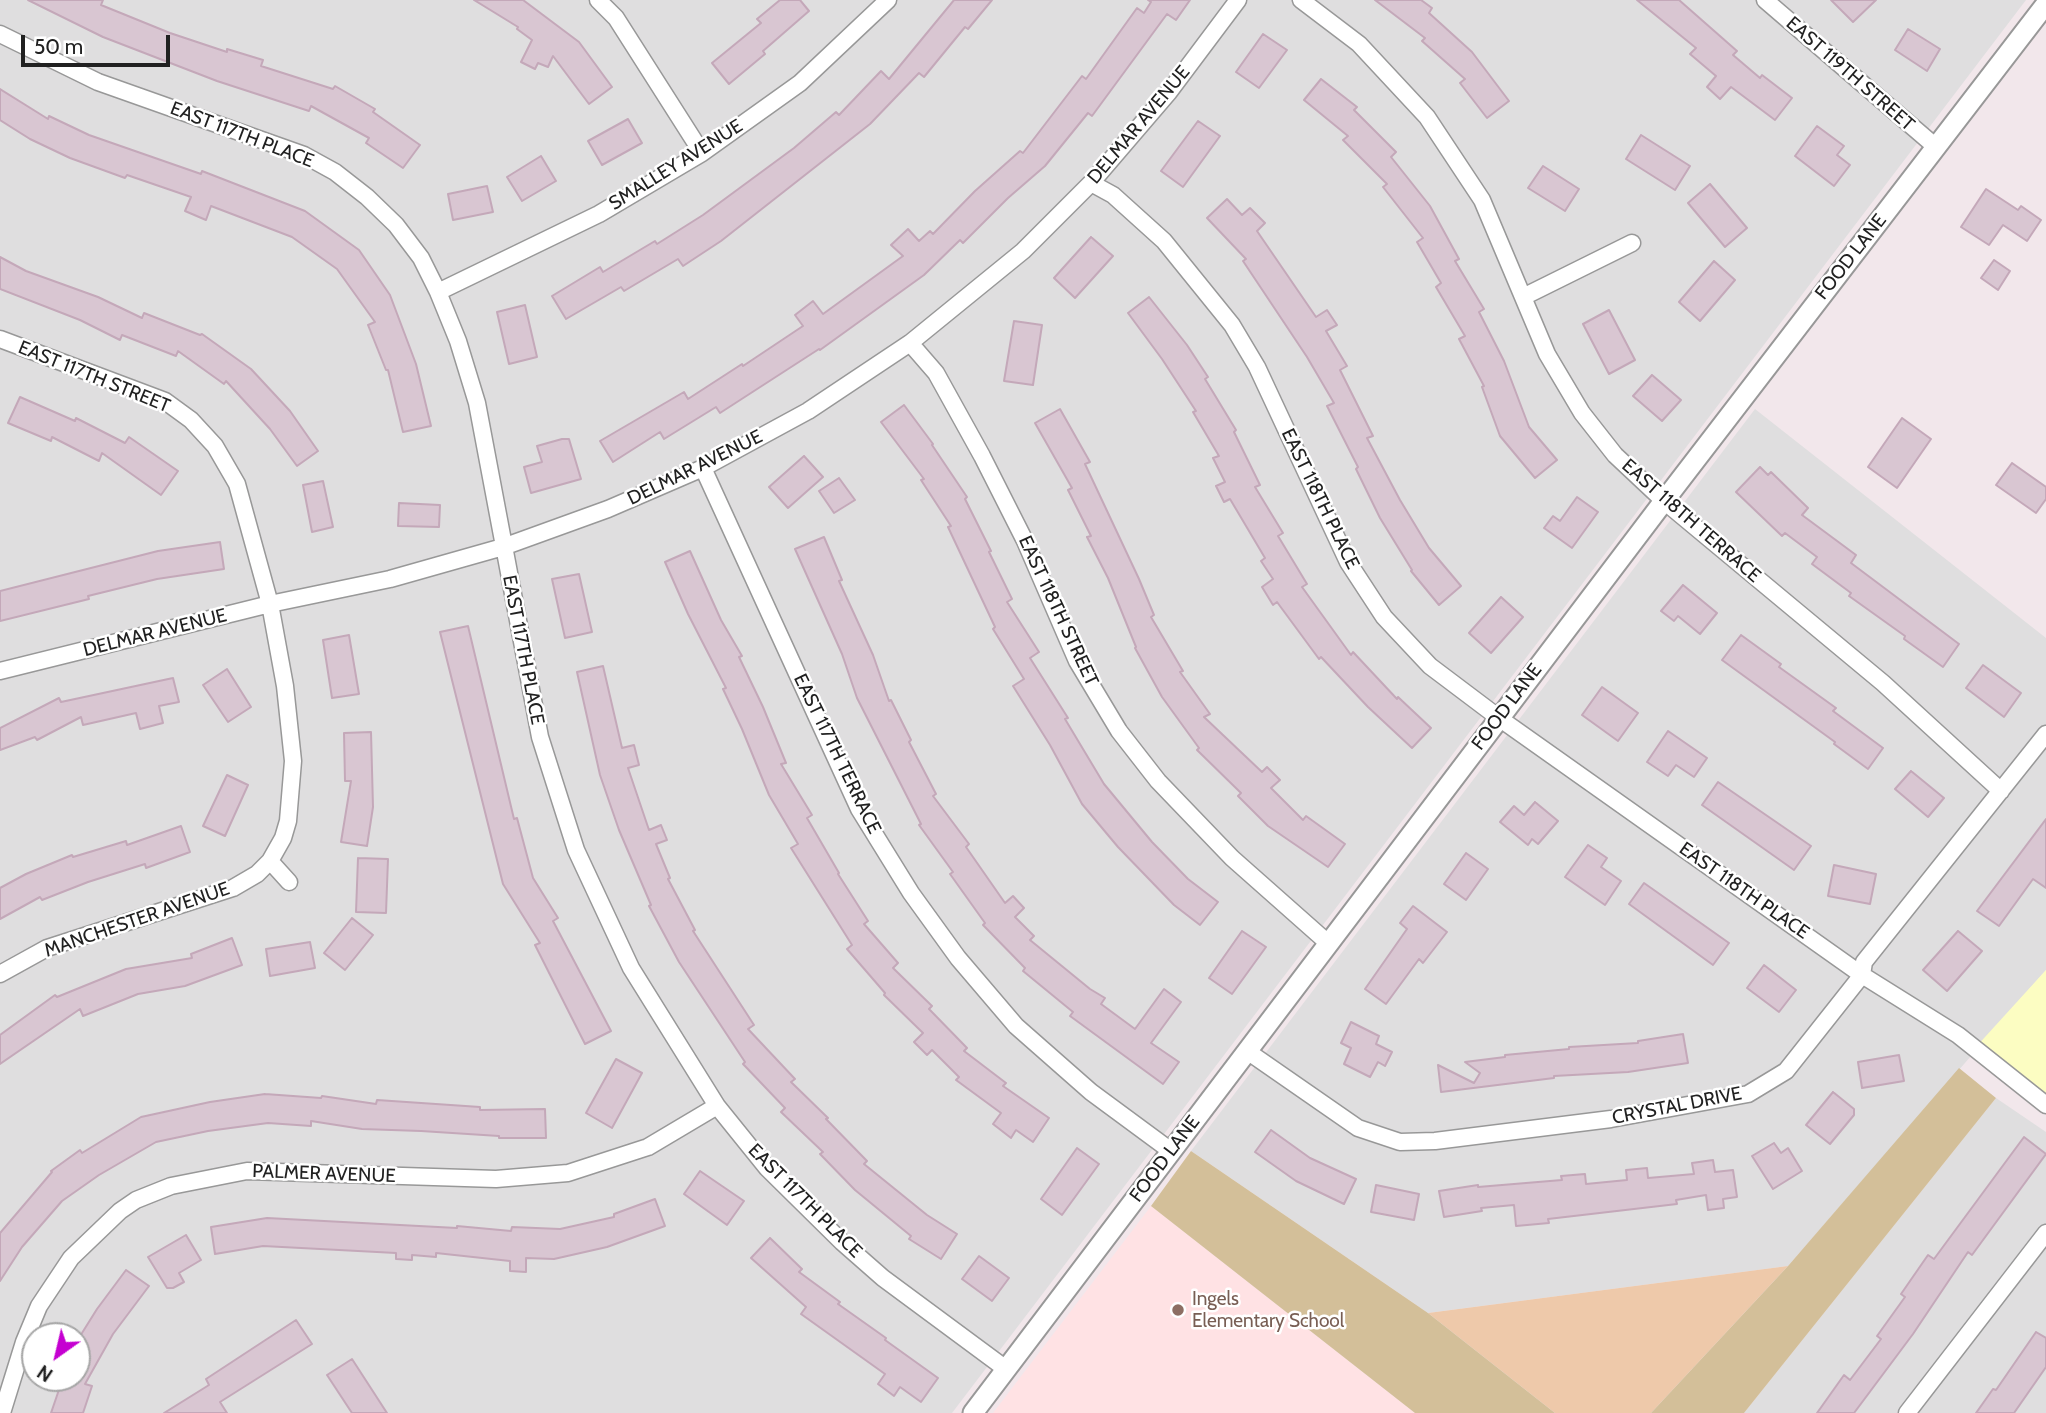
<!DOCTYPE html>
<html>
<head>
<meta charset="utf-8">
<style>
  body { margin:0 }
  #map { position:relative; width:2046px; height:1413px; overflow:hidden; background:#f2e7eb; font-family:Cabin,sans-serif }
  canvas { display:block }
  .north { position:absolute; left:21px; top:1322px; width:70px; height:70px; box-sizing:border-box; background:#fff; border:2px solid #a6a6a6; border-radius:50%; rotate:214deg; font-size:19px; font-weight:700; line-height:28px; text-align:center; color:#212121 }
  .north::after { content:''; display:block; margin:auto; width:24px; height:32px; background:#c500d1; clip-path:polygon(50% 0,100% 100%,50% 72%,0 100%) }
  .scale { position:absolute; left:21px; top:35px; width:149px; height:32px; box-sizing:border-box; border:4px solid #212121; border-top:0; padding-left:9px; font-size:21px; line-height:24px; white-space:nowrap; color:#212121; -webkit-text-stroke:5px #fff; paint-order:stroke }
</style>
</head>
<body>
<div id="map">
<canvas width="2046" height="1413"></canvas>
<div class="north">N</div>
<div class="scale">50 m</div>
</div>
<script>
const ctx = document.querySelector('canvas').getContext('2d');
ctx.lineJoin = 'round';
function fillPath(path, color) { ctx.fillStyle = color; ctx.fill(path, 'evenodd'); }
const toPath = rows => new Path2D(rows.map(r => 'M' + r).join(''));
function stroke(path, color, width, dash) { ctx.strokeStyle = color; ctx.lineWidth = width; ctx.lineCap = dash ? 'butt' : 'round'; ctx.setLineDash(dash || []); ctx.stroke(path); }
function label(font, color, halo, rows, align = 'center') {
  ctx.font = font + ' Cabin,sans-serif'; ctx.lineWidth = 5; ctx.setLineDash([]); ctx.textBaseline = 'middle'; ctx.strokeStyle = halo; ctx.fillStyle = color; for (const [text, x, y, turn = 0] of rows) {
    ctx.save(); ctx.translate(x, y); ctx.rotate((+turn || 0) * Math.PI / 180); ctx.textAlign = isNaN(turn) ? turn : align; if (halo) ctx.strokeText(text, 0, 0); ctx.fillText(text, 0, 0); ctx.restore();
  }
}
const residential = toPath([
  [0,0,2026,0,952,1413,0,1413],
  [35,1336,77,1336,77,1378,35,1378],
  [1755,409,2046,638,2046,970,1788,1266,1428,1313,1191,1151],
  [1996,1098,2046,1132,2046,1413,1744,1413]
]);
const education = toPath([
  [1151,1206,1415,1413,993,1413]
]);
const grass = toPath([
  [1788,1266,1651,1413,1555,1413,1428,1313]
]);
const forest = toPath([
  [1959,1068,1996,1098,1744,1413,1651,1413,1788,1266],
  [1191,1151,1428,1313,1555,1413,1415,1413,1151,1206]
]);
const park = toPath([
  [2046,970,2046,1105,1975,1048]
]);
const building = toPath([
  [28,0,103,0,101,5,170,33,227,52,227,49,263,60,261,66,333,89,335,86,375,109,373,112,420,145,403,168,366,143,369,138,311,106,309,111,217,81,103,37,28,0],
  [474,0,523,0,579,42,612,87,589,104,553,56,548,67,538,63,535,69,521,62,532,40,517,29,518,27,474,0],
  [780,0,800,0,809,11,763,51,765,54,729,84,712,63,761,23,757,19,780,0],
  [954,0,992,0,968,29,965,27,924,77,919,73,870,124,721,241,683,266,678,259,624,291,621,287,566,319,552,296,600,267,603,272,655,241,657,244,703,215,794,148,836,112,839,115,881,71,889,79,954,0],
  [1148,0,1190,0,1176,20,1167,14,1092,116,1088,113,1045,166,1008,198,963,243,960,240,924,275,820,350,819,349,720,413,716,407,664,439,660,432,613,462,600,441,684,392,688,399,742,364,743,366,803,326,795,315,813,301,823,314,903,256,891,245,908,229,919,241,930,231,933,234,975,191,1020,151,1023,153,1082,76,1086,79,1137,8,1144,13,1151,2,1148,0],
  [1375,0,1421,0,1432,8,1429,13,1472,52,1509,101,1487,118,1460,83,1465,79,1422,41,1425,38,1375,0],
  [1637,0,1679,0,1737,51,1733,55,1760,78,1762,75,1792,98,1775,120,1731,87,1720,99,1707,87,1716,76,1690,54,1696,48,1637,0],
  [1831,0,1876,0,1853,22,1831,0],
  [1908,29,1940,49,1927,71,1895,50,1908,29],
  [1263,34,1287,50,1259,88,1236,72,1263,34],
  [1321,79,1357,107,1354,110,1396,152,1391,157,1430,206,1459,259,1455,261,1484,309,1479,312,1504,361,1529,427,1557,460,1535,478,1500,436,1482,387,1484,386,1459,339,1465,336,1436,287,1441,283,1417,242,1423,238,1383,187,1387,184,1343,140,1348,136,1304,100,1321,79],
  [0,89,48,119,49,116,89,135,201,174,202,171,305,211,359,250,390,295,416,364,431,426,403,432,388,370,386,370,368,325,375,322,337,269,292,237,211,206,206,220,185,211,191,197,127,175,125,178,70,158,30,139,0,120,0,89],
  [628,119,642,143,602,165,588,141,628,119],
  [1198,121,1220,136,1183,187,1161,171,1198,121],
  [1817,126,1844,146,1837,155,1850,165,1834,186,1795,156,1817,126],
  [1641,135,1690,166,1675,190,1626,159,1641,135],
  [541,156,556,181,522,201,507,177,541,156],
  [1543,166,1579,189,1565,211,1528,188,1543,166],
  [1710,184,1747,228,1725,247,1688,203,1710,184],
  [487,186,493,212,453,220,448,194,487,186],
  [1986,189,2018,210,2021,206,2041,220,2027,241,2003,225,1989,245,1961,227,1986,189],
  [1227,199,1242,215,1250,208,1265,223,1257,231,1316,317,1327,310,1337,325,1326,331,1347,366,1340,370,1373,436,1367,438,1400,500,1429,548,1461,586,1439,605,1411,571,1412,570,1380,518,1356,469,1358,467,1327,406,1334,403,1307,357,1243,261,1246,259,1207,218,1227,199],
  [1091,237,1113,256,1075,298,1054,278,1091,237],
  [0,257,26,271,98,297,142,318,144,313,200,335,202,334,251,369,290,411,318,451,297,466,270,429,226,381,224,384,178,351,176,356,122,335,120,340,80,320,0,289,0,257],
  [1994,260,2010,271,1998,290,1981,278,1994,260],
  [1714,261,1735,280,1700,321,1679,302,1714,261],
  [1149,297,1187,345,1208,377,1205,379,1236,430,1234,432,1260,485,1255,487,1283,533,1278,536,1307,584,1302,587,1351,655,1353,652,1397,699,1398,697,1431,728,1412,748,1368,707,1321,657,1319,659,1277,602,1273,605,1262,587,1273,579,1261,561,1265,558,1230,499,1224,502,1216,486,1225,482,1213,458,1219,456,1193,412,1196,411,1162,359,1128,313,1149,297],
  [525,305,537,357,509,364,497,312,525,305],
  [1609,310,1635,360,1609,374,1583,324,1609,310],
  [1014,321,1042,325,1033,385,1004,381,1014,321],
  [1652,375,1681,400,1662,421,1633,396,1652,375],
  [20,397,75,421,76,418,125,443,129,437,178,471,161,495,102,453,99,461,52,437,51,441,8,423,20,397],
  [904,405,933,444,932,445,967,497,965,499,991,551,989,552,1012,599,1007,602,1039,652,1030,658,1068,718,1065,719,1104,784,1152,842,1188,879,1218,902,1200,925,1174,905,1118,847,1082,804,1050,745,1013,686,1024,679,993,629,995,627,948,527,951,526,921,480,924,479,881,422,904,405],
  [1060,409,1090,462,1085,464,1139,579,1154,615,1151,617,1183,671,1180,672,1210,714,1204,717,1262,772,1267,767,1280,780,1271,788,1303,820,1306,816,1345,844,1328,867,1268,826,1238,796,1241,793,1197,750,1199,748,1162,697,1135,648,1136,647,1108,578,1087,537,1091,536,1068,490,1072,488,1035,423,1060,409],
  [1902,418,1931,439,1897,488,1868,467,1902,418],
  [562,439,569,439,581,479,531,493,524,467,542,462,537,446,562,439],
  [804,456,823,477,788,508,769,487,804,456],
  [2012,463,2046,487,2046,499,2036,513,1996,485,2012,463],
  [1760,467,1768,475,1771,472,1808,508,1802,515,1856,555,1851,563,1959,644,1943,667,1904,639,1905,636,1849,596,1851,593,1812,564,1817,557,1785,533,1782,536,1736,492,1760,467],
  [839,478,855,500,834,513,819,491,839,478],
  [323,481,333,527,312,532,303,485,323,481],
  [1577,497,1598,512,1572,548,1544,528,1553,516,1560,521,1577,497],
  [399,503,440,505,439,527,398,526,399,503],
  [824,537,842,580,839,581,873,655,889,701,891,700,911,740,909,742,936,794,933,796,969,844,966,847,1005,903,1013,896,1024,908,1015,917,1034,936,1030,940,1090,989,1105,998,1101,1004,1135,1029,1164,989,1181,1002,1151,1043,1179,1062,1163,1084,1070,1016,1073,1012,1023,971,1025,968,983,925,985,923,950,874,953,872,919,825,921,824,857,698,842,654,795,549,824,537],
  [220,542,224,569,157,579,88,596,89,599,0,621,0,591,158,551,220,542],
  [690,551,721,620,742,656,739,657,763,707,786,763,781,764,812,815,807,818,839,873,838,874,868,921,864,924,898,963,893,968,932,1006,929,1009,967,1048,964,1051,1006,1083,1003,1086,1049,1118,1033,1142,1016,1130,1011,1138,993,1124,1001,1113,956,1080,959,1077,932,1050,927,1055,914,1042,923,1033,884,995,885,993,847,949,852,945,791,848,798,844,769,795,742,729,723,689,726,688,688,614,665,562,690,551],
  [579,574,592,632,565,638,552,579,579,574],
  [1683,585,1717,613,1700,634,1678,616,1674,621,1661,611,1683,585],
  [1501,597,1523,617,1491,653,1469,633,1501,597],
  [468,626,514,819,517,818,533,878,558,918,553,921,611,1031,585,1044,535,945,540,943,503,884,440,632,468,626],
  [349,635,359,694,332,698,323,640,349,635],
  [1741,635,1781,664,1779,667,1836,708,1833,711,1883,748,1868,769,1834,744,1835,742,1722,660,1741,635],
  [1983,665,2021,693,2004,717,1966,688,1983,665],
  [603,666,622,748,634,745,639,765,628,768,649,830,661,825,667,840,656,844,670,878,668,879,695,930,693,931,754,1025,748,1029,795,1079,791,1082,828,1118,826,1119,867,1161,864,1164,927,1215,957,1234,941,1259,909,1239,911,1236,855,1190,820,1154,823,1152,781,1112,785,1108,743,1064,745,1062,679,962,649,906,651,905,619,830,600,775,577,672,603,666],
  [227,669,251,707,228,722,203,685,227,669],
  [173,678,179,702,159,706,163,723,140,729,136,713,83,725,81,717,37,740,35,737,0,750,0,728,59,698,61,702,173,678],
  [1602,687,1638,713,1618,741,1582,715,1602,687],
  [1668,731,1707,758,1694,777,1676,765,1668,776,1647,762,1668,731],
  [371,732,373,807,367,846,341,842,351,781,345,781,344,733,371,732],
  [1911,771,1944,798,1928,817,1895,789,1911,771],
  [227,775,248,785,225,836,203,826,227,775],
  [1718,782,1811,846,1794,870,1702,805,1718,782],
  [1535,802,1558,821,1538,844,1532,839,1528,845,1500,822,1514,806,1524,815,1535,802],
  [2046,819,2046,888,2033,879,1999,926,1977,911,2046,819],
  [181,826,190,852,146,868,145,864,88,882,42,900,40,897,0,919,0,888,26,874,72,855,73,857,126,841,127,845,181,826],
  [1588,845,1607,858,1601,867,1621,881,1605,905,1565,877,1588,845],
  [1466,853,1488,869,1466,900,1444,884,1466,853],
  [358,858,388,859,386,913,356,912,358,858],
  [1834,865,1876,874,1870,904,1828,896,1834,865],
  [1644,883,1729,943,1713,965,1629,904,1644,883],
  [1413,906,1447,932,1423,963,1419,959,1386,1004,1365,989,1407,929,1400,923,1413,906],
  [352,918,373,935,345,970,324,953,352,918],
  [1242,931,1266,947,1232,994,1209,978,1242,931],
  [1958,931,1982,951,1947,991,1923,970,1958,931],
  [232,938,242,965,185,986,138,994,83,1016,80,1009,0,1064,0,1035,55,995,57,997,126,969,192,958,191,954,232,938],
  [310,942,315,968,270,976,266,949,310,942],
  [1764,965,1796,990,1779,1012,1747,988,1764,965],
  [1351,1022,1379,1036,1376,1044,1392,1052,1385,1066,1378,1062,1370,1077,1344,1064,1351,1048,1341,1043,1351,1022],
  [1683,1034,1688,1063,1628,1072,1554,1076,1554,1078,1441,1092,1438,1065,1474,1083,1480,1073,1465,1062,1505,1057,1505,1055,1569,1049,1569,1047,1638,1043,1638,1041,1683,1034],
  [1899,1055,1904,1081,1862,1088,1858,1062,1899,1055],
  [616,1059,642,1073,612,1128,586,1113,616,1059],
  [1833,1092,1854,1109,1854,1115,1830,1144,1806,1125,1833,1092],
  [265,1094,321,1098,322,1096,376,1104,377,1100,480,1107,480,1110,545,1109,546,1138,499,1138,499,1136,421,1131,362,1129,311,1121,311,1126,268,1123,208,1131,156,1142,99,1175,62,1201,22,1247,0,1281,0,1233,52,1172,51,1171,80,1150,82,1153,141,1117,210,1102,265,1094],
  [1271,1130,1310,1158,1356,1179,1344,1204,1296,1181,1255,1152,1271,1130],
  [2024,1137,2046,1154,1972,1255,1968,1252,1913,1334,1854,1413,1817,1413,1844,1375,1850,1380,1881,1339,1877,1336,1905,1297,1901,1294,1928,1255,1934,1259,2024,1137],
  [1774,1143,1781,1153,1788,1148,1802,1171,1773,1189,1752,1156,1774,1143],
  [1077,1148,1099,1164,1062,1215,1041,1199,1077,1148],
  [1713,1160,1715,1172,1733,1170,1737,1197,1723,1199,1724,1208,1708,1210,1706,1195,1676,1200,1677,1204,1548,1219,1549,1223,1516,1226,1514,1205,1481,1208,1482,1211,1444,1217,1439,1191,1478,1185,1478,1187,1562,1180,1561,1176,1585,1174,1586,1184,1627,1180,1626,1170,1647,1168,1648,1178,1694,1174,1692,1163,1713,1160],
  [700,1171,744,1201,727,1225,684,1194,700,1171],
  [1376,1185,1419,1194,1414,1220,1371,1212,1376,1185],
  [655,1199,665,1226,607,1247,554,1259,526,1258,526,1272,510,1271,510,1261,436,1253,436,1257,412,1255,412,1260,396,1259,396,1253,263,1246,215,1254,211,1227,267,1218,457,1228,457,1226,511,1231,512,1227,560,1229,614,1217,614,1214,655,1199],
  [186,1235,201,1260,179,1273,184,1282,173,1288,167,1288,148,1257,186,1235],
  [770,1238,802,1269,799,1272,840,1302,838,1304,886,1338,885,1340,938,1378,921,1402,900,1387,894,1396,878,1384,885,1374,801,1314,806,1307,751,1258,770,1238],
  [979,1256,1009,1278,992,1301,962,1279,979,1256],
  [126,1270,149,1286,113,1334,85,1384,92,1386,83,1413,51,1413,63,1378,77,1378,77,1341,97,1309,126,1270],
  [296,1320,312,1344,220,1402,227,1413,164,1413,209,1385,206,1379,296,1320],
  [2036,1332,2046,1338,2046,1367,2014,1413,1976,1413,1993,1389,1996,1390,2036,1332],
  [352,1359,387,1413,352,1413,327,1375,352,1359]
]);
const minor = toPath([
  [598,0,616,18,702,153],
  [1301,0,1359,44,1427,117,1482,200,1547,354,1582,413,1615,455,1664,501,1883,683,2001,791],
  [1765,0,1936,147],
  [0,34,98,82,304,155,335,172,367,197,396,225,421,258,438,292,458,341,477,403,540,737,576,850,631,968,717,1106,767,1168,842,1242,883,1278,1006,1369],
  [1091,183,1113,195,1164,241,1232,325,1257,367,1348,562,1384,617,1430,666,1499,718,1862,975,1958,1035,2046,1105],
  [438,292,599,214,702,153,800,83,888,0],
  [1523,297,1632,243],
  [0,339,165,401,191,420,215,446,237,484,270,604,285,686,293,761,288,821,283,838,270,861,257,874,233,888,47,948,0,974],
  [910,343,936,373,982,456,1025,541,1077,661,1119,731,1158,781,1232,858,1328,943],
  [703,468,859,809,911,893,958,958,1016,1026,1091,1092,1171,1151],
  [0,671,270,604,390,579,503,547,608,509,703,468,808,411,910,343,1023,251,1091,183,1169,92,1238,0],
  [270,861,289,882],
  [1247,1051,1358,1128,1400,1142,1435,1141,1611,1119,1748,1094,1786,1071,1862,975,1864,962,2046,734],
  [2,1413,24,1342,39,1306,71,1258,120,1211,136,1200,171,1186,247,1171,496,1179,568,1173,648,1147,717,1106],
  [1907,1413,2046,1233]
]);
const tertiary = toPath([
  [973,1413,1664,501,2046,4]
]);
const markers = [
  [1178,1310,7,"#8d6e63"]
];
const streetNames = [
  ["EAST 119TH STREET",1850,74,41],
  ["DELMAR AVENUE",1139,125,-50],
  ["EAST 117TH PLACE",242,135,21],
  ["SMALLEY AVENUE",676,165,-32],
  ["FOOD LANE",1851,257,-52],
  ["EAST 117TH STREET",94,377,22],
  ["DELMAR AVENUE",695,468,-26],
  ["EAST 118TH PLACE",1320,499,64],
  ["EAST 118TH TERRACE",1691,521,41],
  ["EAST 118TH STREET",1058,611,65],
  ["DELMAR AVENUE",155,633,-14],
  ["EAST 117TH PLACE",523,650,79],
  ["FOOD LANE",1507,707,-53],
  ["EAST 117TH TERRACE",837,754,64],
  ["EAST 118TH PLACE",1744,891,35],
  ["MANCHESTER AVENUE",137,920,-19],
  ["CRYSTAL DRIVE",1677,1106,-11],
  ["FOOD LANE",1165,1159,-53],
  ["PALMER AVENUE",324,1174,2],
  ["EAST 117TH PLACE",805,1201,45]
];
const educationNames = [
  ["Ingels",1192,1299],
  ["Elementary School",1192,1321]
];
fillPath(residential, '#dfdedf');
fillPath(education, '#ffe2e4');
fillPath(grass, '#eec9aa');
fillPath(forest, '#d3bf99');
fillPath(park, '#fcfdc2');
fillPath(building, '#d9c6d2');
stroke(building, '#c4a8b9', 2);
stroke(minor, '#989898', 19);
stroke(tertiary, '#989898', 23);
stroke(minor, '#fff', 16);
stroke(tertiary, '#fff', 19);
for (const [x, y, r, color] of markers) { const dot = new Path2D(); dot.arc(x, y, r, 0, 2 * Math.PI); ctx.fillStyle = color; ctx.fill(dot); stroke(dot, '#fff', 2.5); }
label('19px', '#212121', '#fff', streetNames);
label('19px', '#785e54', '#fff', educationNames, 'left');
</script>
</body>
</html>
